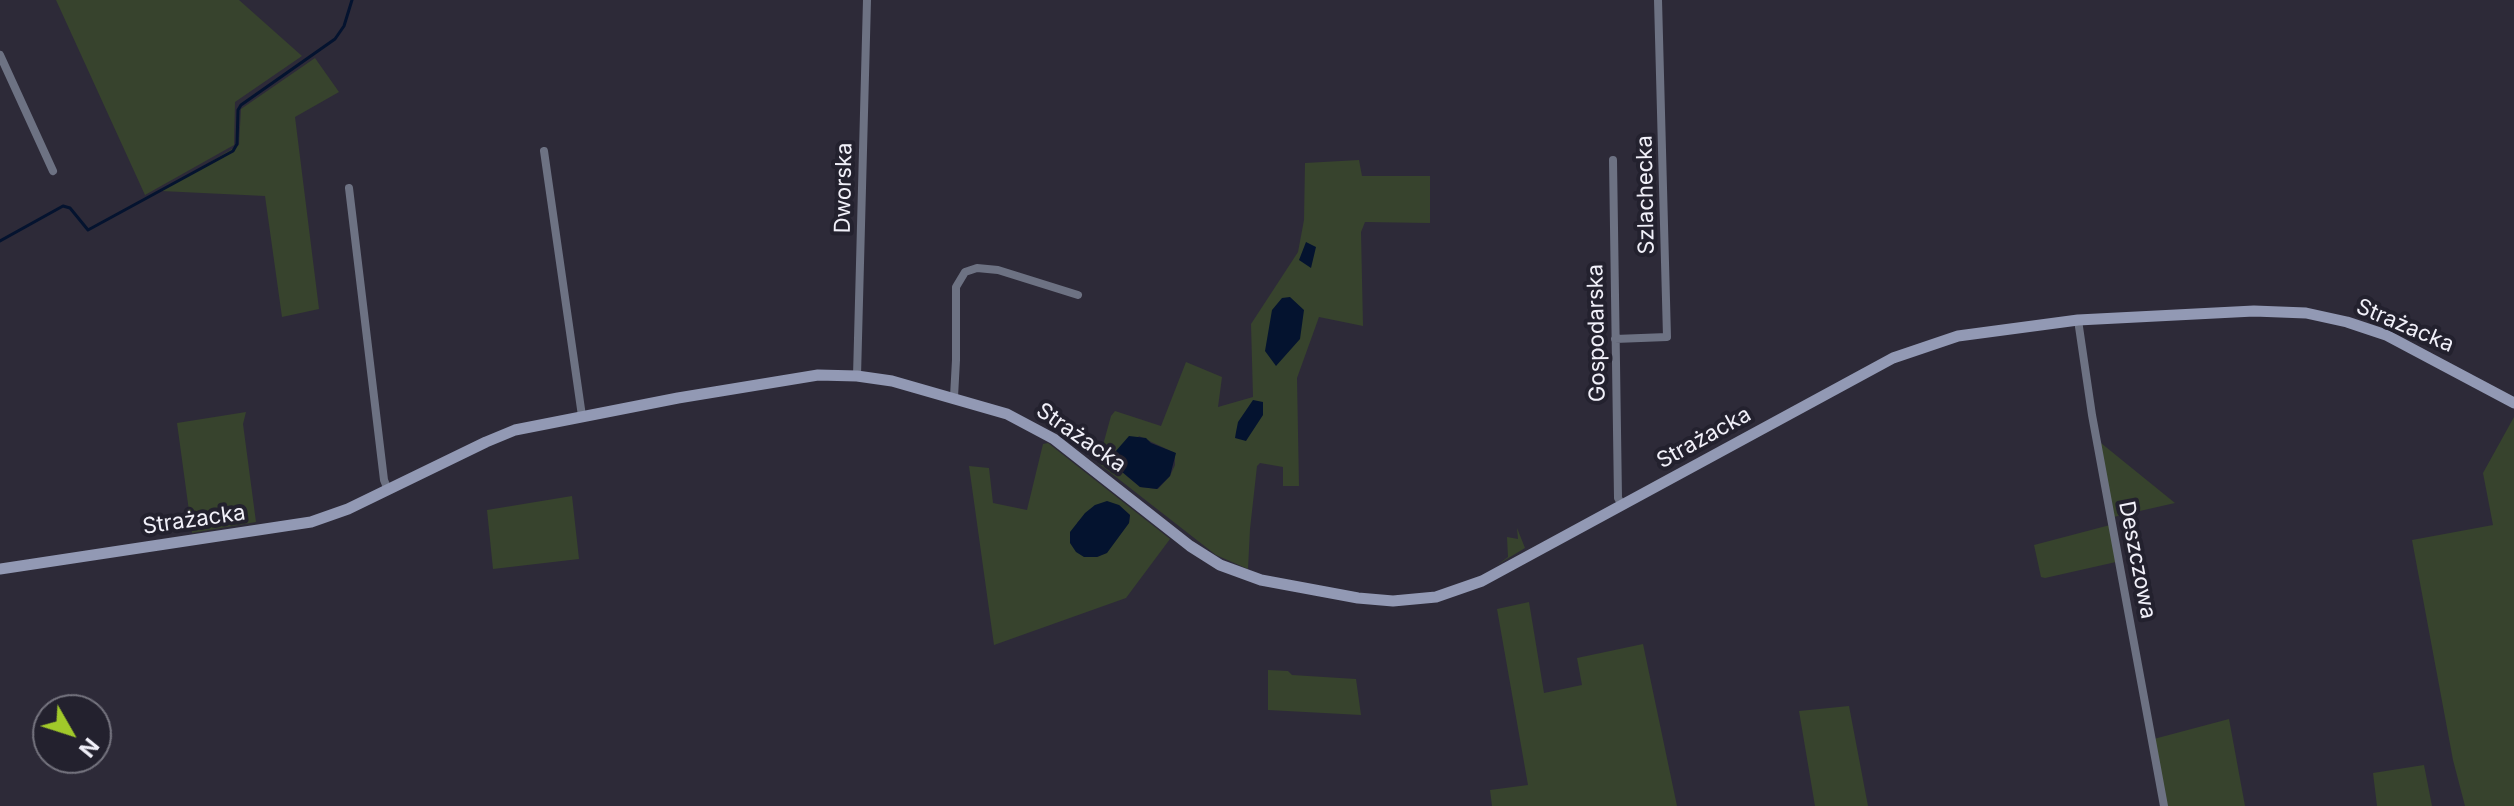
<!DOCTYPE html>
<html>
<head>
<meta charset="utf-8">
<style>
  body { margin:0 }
  #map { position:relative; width:2514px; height:806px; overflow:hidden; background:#2d2a38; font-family:Inter,sans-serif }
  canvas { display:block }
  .north { position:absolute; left:32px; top:694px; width:80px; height:80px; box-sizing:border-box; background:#23212e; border:2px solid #75747f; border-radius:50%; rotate:129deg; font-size:22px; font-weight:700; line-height:32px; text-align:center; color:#f1f0f9 }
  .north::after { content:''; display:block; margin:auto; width:28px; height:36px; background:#a1c92a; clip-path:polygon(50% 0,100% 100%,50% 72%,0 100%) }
</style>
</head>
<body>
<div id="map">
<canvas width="2514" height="806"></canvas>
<div class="north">N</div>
</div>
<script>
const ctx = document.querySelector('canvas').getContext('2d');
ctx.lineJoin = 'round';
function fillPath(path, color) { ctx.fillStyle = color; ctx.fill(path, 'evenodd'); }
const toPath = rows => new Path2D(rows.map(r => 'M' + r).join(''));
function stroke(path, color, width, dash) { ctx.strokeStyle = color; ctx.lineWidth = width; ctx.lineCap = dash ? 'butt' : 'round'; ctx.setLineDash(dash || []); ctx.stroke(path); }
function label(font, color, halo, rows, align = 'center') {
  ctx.font = font + ' Inter,sans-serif'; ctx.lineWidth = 8; ctx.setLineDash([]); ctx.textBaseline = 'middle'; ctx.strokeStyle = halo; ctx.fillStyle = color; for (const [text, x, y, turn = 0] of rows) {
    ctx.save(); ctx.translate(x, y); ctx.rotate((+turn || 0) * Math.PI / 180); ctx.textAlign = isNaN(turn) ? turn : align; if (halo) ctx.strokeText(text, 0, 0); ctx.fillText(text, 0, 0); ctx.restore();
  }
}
const green = toPath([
  [56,0,239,0,302,56,235,102,234,145,145,195],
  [315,58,339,92,295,117,319,309,282,317,265,196,161,191,239,145,241,109],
  [1359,160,1362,176,1430,176,1430,223,1365,222,1361,232,1363,326,1319,317,1297,378,1299,486,1283,486,1283,467,1260,463,1257,466,1250,529,1248,569,1216,555,1098,463,1111,416,1115,411,1161,426,1186,362,1222,377,1218,407,1253,397,1251,324,1298,252,1304,220,1305,163],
  [1139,436,1175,453,1175,465,1170,476,1158,489,1140,487,1117,468],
  [246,412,243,424,256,522,192,533,177,423],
  [2514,417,2514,806,2465,806,2453,760,2412,540,2493,525,2483,473],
  [2096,439,2175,503,2109,518],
  [1048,443,1170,539,1126,598,994,645,969,466,989,468,993,503,1027,510,1043,444],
  [1095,505,1119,505,1130,515,1129,523,1106,553,1097,557,1084,557,1077,523],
  [572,496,579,559,493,569,487,510],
  [2110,525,2116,562,2045,578,2041,577,2034,545],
  [1517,528,1525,548,1497,565,1508,557,1507,537,1518,539],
  [1529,602,1544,693,1582,685,1577,658,1643,644,1677,806,1492,806,1490,790,1528,785,1497,609],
  [1268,670,1288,671,1292,675,1356,679,1361,715,1268,710],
  [1849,706,1868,806,1815,806,1799,711],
  [2229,719,2245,806,2164,806,2150,740],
  [2424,765,2432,806,2377,806,2373,773]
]);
const water = toPath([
  [1306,242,1316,247,1311,268,1299,260],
  [1290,297,1304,310,1300,339,1276,366,1265,351,1272,310,1282,298],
  [1253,400,1263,402,1263,415,1246,441,1235,438,1236,432,1238,422],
  [1129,436,1146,438,1151,443,1176,453,1170,476,1157,489,1140,487,1108,460],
  [1107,501,1119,505,1130,515,1129,523,1107,553,1097,557,1084,557,1076,552,1070,543,1070,532,1085,513,1095,505]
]);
const stream = toPath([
  [0,241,63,206,70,208,88,230,233,151,237,144,238,110,241,105,335,39,344,26,352,0]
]);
const street = toPath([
  [0,55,53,171],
  [544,151,582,416],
  [1613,160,1618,498,1622,505],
  [349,188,384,480,388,490],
  [2078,320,2092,415,2164,806],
  [1615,339,1667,337,1658,0],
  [857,376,867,0],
  [954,397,956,360,956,287,965,272,977,268,998,270,1078,295]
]);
const secondary = toPath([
  [0,569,311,522,348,509,486,442,515,430,678,398,818,375,857,376,892,381,1007,414,1054,439,1190,546,1220,565,1261,580,1358,598,1393,601,1436,597,1482,581,1893,358,1958,336,2078,320,2254,311,2306,313,2347,322,2386,335,2514,403]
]);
const streetNames = [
  ["Dworska",844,188,-89],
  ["Szlachecka",1646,195,-91],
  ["Strażacka",2405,326,23],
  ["Gospodarska",1597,333,-91],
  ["Strażacka",1081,438,35],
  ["Strażacka",1704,438,-29],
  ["Strażacka",194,520,-8],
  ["Deszczowa",2137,560,79]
];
fillPath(green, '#37432d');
fillPath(water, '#04132f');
stroke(stream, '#04132f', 3);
stroke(street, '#6d7283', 8);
stroke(secondary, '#9299b4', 11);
label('22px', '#f1f0f9', '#23212e', streetNames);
</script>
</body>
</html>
